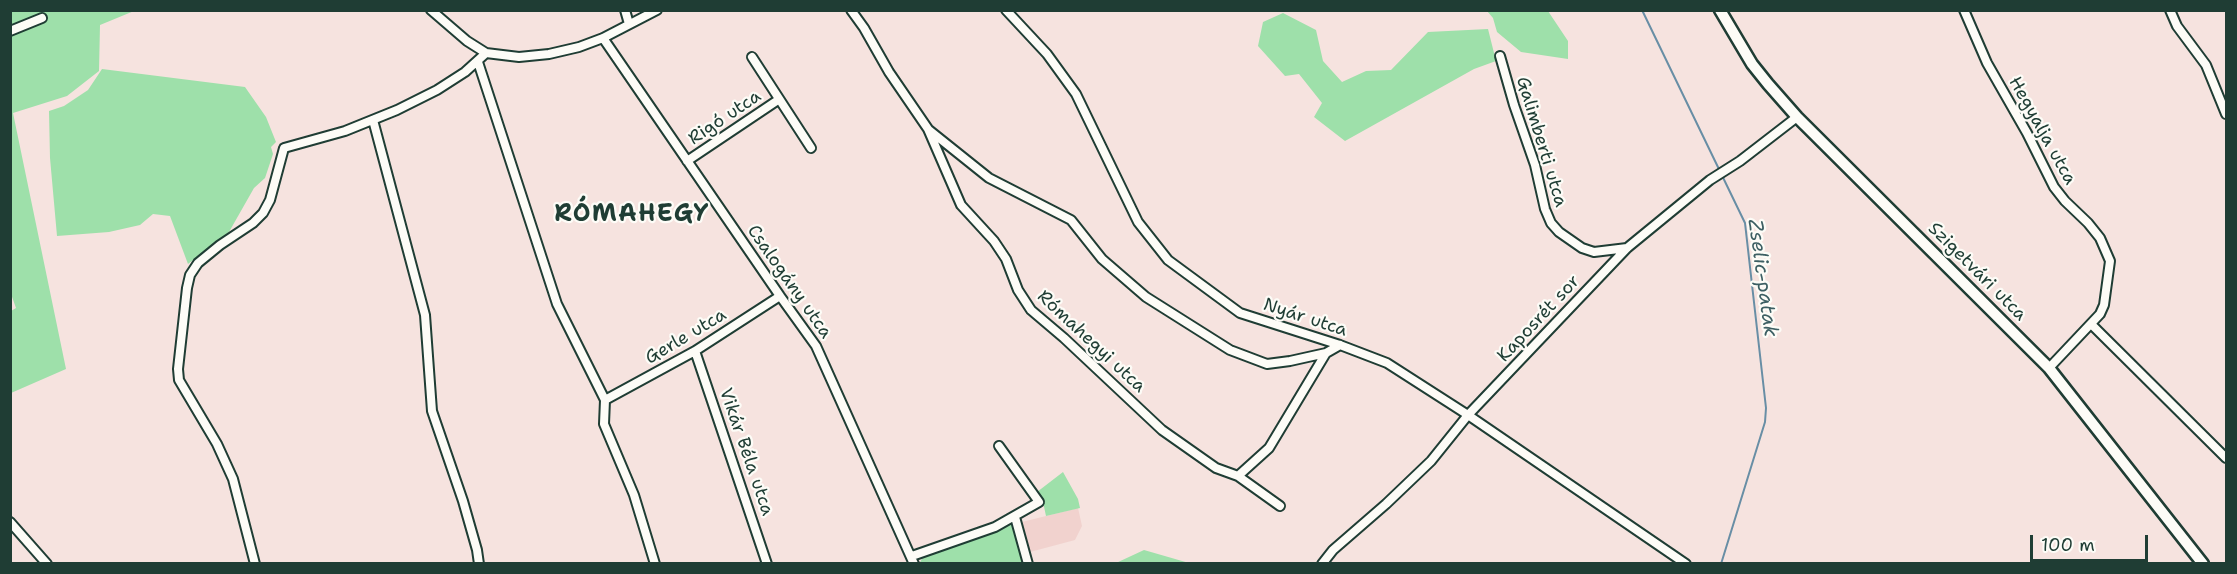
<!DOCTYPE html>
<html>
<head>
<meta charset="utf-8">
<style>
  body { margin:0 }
  #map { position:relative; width:2237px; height:574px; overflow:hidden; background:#f6e3df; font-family:"Shantell Sans",sans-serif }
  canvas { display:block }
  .frame { position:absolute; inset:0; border:12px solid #1f3d34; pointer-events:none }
  .scale { position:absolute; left:2030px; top:535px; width:118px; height:27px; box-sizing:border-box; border:3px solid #1f3d34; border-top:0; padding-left:8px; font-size:18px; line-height:21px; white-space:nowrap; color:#1f3d34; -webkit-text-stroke:4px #fdfcf7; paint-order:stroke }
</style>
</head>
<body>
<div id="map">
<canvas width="2237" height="574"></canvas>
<div class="frame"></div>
<div class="scale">100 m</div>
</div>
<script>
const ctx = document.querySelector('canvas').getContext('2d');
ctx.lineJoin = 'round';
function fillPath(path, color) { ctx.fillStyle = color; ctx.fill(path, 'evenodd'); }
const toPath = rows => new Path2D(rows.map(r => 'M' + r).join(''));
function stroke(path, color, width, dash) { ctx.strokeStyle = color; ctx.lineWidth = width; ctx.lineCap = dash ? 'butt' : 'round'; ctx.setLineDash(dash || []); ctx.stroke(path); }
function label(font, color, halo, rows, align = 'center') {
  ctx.font = font + ' "Shantell Sans",sans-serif'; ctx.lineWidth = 4.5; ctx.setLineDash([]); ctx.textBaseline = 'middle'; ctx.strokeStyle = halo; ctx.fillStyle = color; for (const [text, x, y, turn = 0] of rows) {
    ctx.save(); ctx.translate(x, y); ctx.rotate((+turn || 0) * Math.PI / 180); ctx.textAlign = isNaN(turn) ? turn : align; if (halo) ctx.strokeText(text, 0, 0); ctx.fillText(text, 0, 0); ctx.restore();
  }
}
const built = toPath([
  [1078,508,1082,526,1075,540,1030,552,1022,522]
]);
const green = toPath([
  [11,11,134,11,100,25,99,71,67,96,13,113,66,369,11,393,11,311,16,308,11,294],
  [1487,11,1548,11,1568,41,1568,59,1521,52,1497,32,1493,18],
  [1283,13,1316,30,1323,61,1342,82,1366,71,1391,70,1428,32,1488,29,1496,61,1474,69,1345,141,1314,117,1322,103,1299,74,1285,76,1258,46,1263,22],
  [102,69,245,87,266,117,276,142,271,147,273,154,265,178,254,188,229,232,188,264,170,216,153,214,140,225,109,232,57,236,50,158,49,111,64,106,88,90],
  [1063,472,1078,499,1080,508,1046,516,1043,502,1037,492],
  [1014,523,1024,564,919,564,923,557,981,537],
  [1144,550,1189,563,1116,563]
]);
const stream = toPath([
  [1642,10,1745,223,1766,408,1765,422,1721,564]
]);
const street = toPath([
  [431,10,467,41,486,53],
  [625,10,629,24],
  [851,10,864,28,889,72,928,129,961,205,994,241,1006,259,1018,290,1031,310,1064,338,1162,430,1216,468,1238,476,1269,448,1326,353,1340,345],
  [1006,10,1047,54,1076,94,1138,222,1168,260,1240,313,1340,345,1387,363,1468,415,1686,564],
  [1964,10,1987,63,2027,133,2054,187,2065,201,2088,223,2100,238,2110,261,2104,305,2100,314,2049,368],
  [2170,10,2177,26,2206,65,2226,114],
  [10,31,42,18],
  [603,38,780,296,816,346,914,564],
  [1500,56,1514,105,1535,165,1545,209,1551,223,1559,232,1582,248,1594,252,1627,248],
  [752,57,811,148],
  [478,62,557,304,605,400,604,424,634,495,655,564],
  [373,120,425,315,432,411,463,501,477,550,479,564],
  [929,130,989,178,1071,220,1102,259,1146,297,1230,350,1267,364,1290,361,1326,353],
  [687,161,778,100],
  [2091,324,2226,458],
  [695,351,767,564],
  [605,400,695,351,780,296],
  [1238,476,1280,506],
  [1015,517,1028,564],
  [10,522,47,564],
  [912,556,995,527,1039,502,999,446],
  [255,564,233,479,217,444,179,380,178,369,187,288,190,275,198,263,220,245,253,223,263,213,270,200,284,148,345,131,397,110,437,90,465,72,486,53,519,57,549,54,579,47,603,38,657,10],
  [1322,564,1333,550,1386,504,1431,461,1468,415,1627,248,1710,180,1740,161,1797,117]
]);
const secondary = toPath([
  [1720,10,1752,64,1768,84,1797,117,2049,368,2203,564]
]);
const streetNames = [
  ["Rigó utca",725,118,-34],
  ["Hegyalja utca",2042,131,61],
  ["Galimberti utca",1541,142,73],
  ["Szigetvári utca",1977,272,45],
  ["Csalogány utca",789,282,55],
  ["Nyár utca",1305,318,18],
  ["Kaposrét sor",1539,319,-47],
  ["Gerle utca",686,337,-31],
  ["Rómahegyi utca",1091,342,43],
  ["Vikár Béla utca",746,452,71]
];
const waterNames = [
  ["Zselic-patak",1762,278,82]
];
const districtNames = [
  ["RÓMAHEGY",632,215]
];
fillPath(built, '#f1d2ce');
fillPath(green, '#9ee0aa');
stroke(stream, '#688ea5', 2);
stroke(street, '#1f3d34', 12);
stroke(secondary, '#1f3d34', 15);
stroke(street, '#fdfcf7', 8);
stroke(secondary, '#fdfcf7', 10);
label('18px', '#1f3d34', '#fdfcf7', streetNames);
label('italic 20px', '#3d5f63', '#fdfcf7', waterNames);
ctx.letterSpacing = '1.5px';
label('bold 24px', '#1f3d34', '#fdfcf7', districtNames);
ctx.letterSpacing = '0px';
</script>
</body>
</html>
